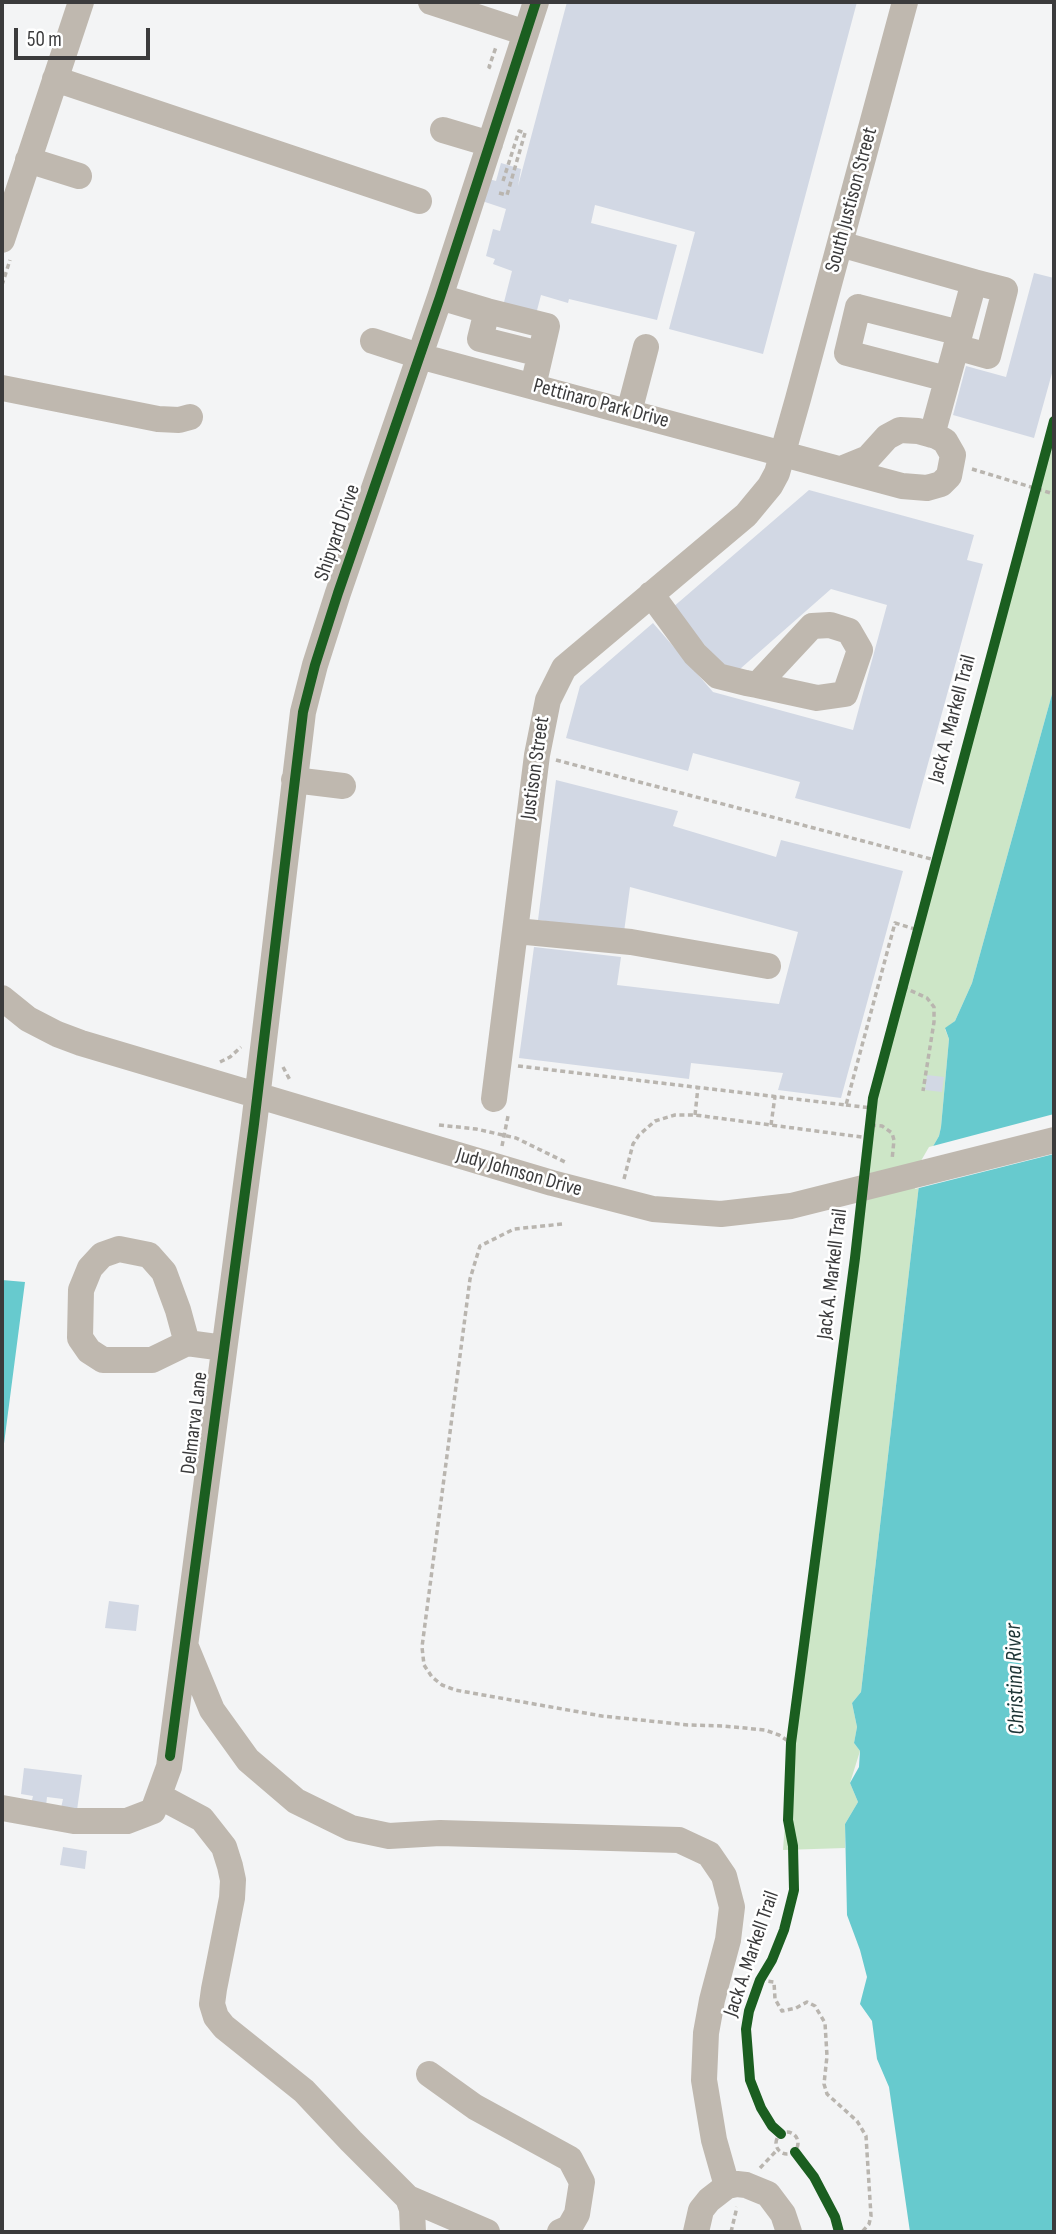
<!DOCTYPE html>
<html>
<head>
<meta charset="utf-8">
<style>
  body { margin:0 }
  #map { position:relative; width:1056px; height:2234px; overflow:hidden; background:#f3f4f5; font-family:"Sofia Sans Condensed",sans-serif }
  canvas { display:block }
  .frame { position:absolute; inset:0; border:4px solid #3b3b3c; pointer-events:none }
  .scale { position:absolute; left:14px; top:28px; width:136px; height:32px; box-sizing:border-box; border:4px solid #3b3b3c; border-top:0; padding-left:9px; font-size:21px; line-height:24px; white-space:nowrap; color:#3b3b3c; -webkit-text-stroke:5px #fff; paint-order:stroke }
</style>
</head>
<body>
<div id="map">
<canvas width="1056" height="2234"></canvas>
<div class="frame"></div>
<div class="scale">50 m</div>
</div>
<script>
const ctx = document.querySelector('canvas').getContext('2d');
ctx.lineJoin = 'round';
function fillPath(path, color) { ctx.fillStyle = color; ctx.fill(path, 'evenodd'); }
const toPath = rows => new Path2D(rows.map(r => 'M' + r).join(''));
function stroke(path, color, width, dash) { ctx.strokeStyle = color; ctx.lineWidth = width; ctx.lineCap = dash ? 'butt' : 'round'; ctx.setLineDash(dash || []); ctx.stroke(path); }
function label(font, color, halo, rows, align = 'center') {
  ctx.font = font + ' "Sofia Sans Condensed",sans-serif'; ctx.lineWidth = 5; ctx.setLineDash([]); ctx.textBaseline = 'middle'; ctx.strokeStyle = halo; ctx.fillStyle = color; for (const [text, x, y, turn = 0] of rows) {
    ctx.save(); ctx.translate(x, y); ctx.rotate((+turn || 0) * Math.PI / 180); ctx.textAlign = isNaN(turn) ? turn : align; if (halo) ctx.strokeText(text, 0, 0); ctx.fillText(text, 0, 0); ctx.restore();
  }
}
const green = toPath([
  [1054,422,1054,687,972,983,955,1021,945,1029,949,1039,941,1127,939,1136,921,1167,861,1692,852,1703,857,1727,854,1743,860,1751,850,1783,858,1802,845,1824,845,1848,783,1850,791,1743,872,1108,935,860]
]);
const water = toPath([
  [1054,687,1054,2232,910,2232,889,2087,877,2059,872,2021,860,2004,867,1977,860,1950,847,1915,845,1824,858,1802,850,1783,859,1767,860,1751,854,1743,857,1727,852,1703,861,1692,921,1167,939,1136,941,1127,949,1039,945,1028,955,1021,972,983],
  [2,1280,25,1282,2,1459]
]);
const pier = toPath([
  [1054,1114,1054,1154,915,1189,918,1166,929,1147]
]);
const building = toPath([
  [567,2,857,2,763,354,669,329,695,232,595,205,591,223,677,245,657,320,569,299,568,303,541,295,535,318,502,310,512,271,493,264,495,259,486,256,493,229,500,231,506,209,482,201,489,179,496,181,501,163,521,169,518,186],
  [1034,273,1054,278,1054,366,1034,438,953,415,966,366,1006,377],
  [809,490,974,535,967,560,983,564,910,829,795,798,800,782,693,753,688,771,566,738,580,686,653,623,713,692,853,730,887,605,831,589,740,669,721,664,672,608],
  [556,780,678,811,673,826,776,857,781,840,903,871,841,1098,778,1090,783,1073,691,1063,689,1079,519,1058,534,947,621,957,617,985,779,1004,798,932,630,887,624,932,538,920],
  [927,1075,944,1077,942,1092,925,1090],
  [109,1601,139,1605,136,1631,105,1628],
  [24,1768,82,1775,77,1810,61,1808,63,1799,47,1797,46,1806,31,1804,33,1796,21,1794],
  [63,1847,87,1851,85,1869,60,1865]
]);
const path = toPath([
  [491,68,489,67,496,47],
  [503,181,519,131,525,133],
  [499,193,507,195,525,133],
  [2,285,10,260],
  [972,469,1054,494],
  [556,760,935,860],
  [903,987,927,998,934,1007,934,1022,923,1091],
  [220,1062,230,1057,241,1047],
  [518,1066,846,1105,895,923,918,930],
  [283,1067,291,1082],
  [846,1105,872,1108],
  [695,1115,698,1087],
  [439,1125,476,1129,516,1138,565,1162],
  [771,1125,775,1096],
  [871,1125,882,1126,892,1133,894,1140,892,1160],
  [502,1146,508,1116],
  [624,1179,633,1144,639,1135,655,1121,675,1115,695,1115,869,1138],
  [562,1224,514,1229,480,1246,470,1279,422,1647,424,1665,432,1677,442,1685,455,1690,602,1716,688,1725,723,1726,765,1730,779,1735,791,1743],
  [760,1980,774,1982,775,1999,782,2011,796,2008,807,2002,815,2006,825,2023,827,2056,824,2084,827,2094,857,2121,866,2136,871,2216,869,2224,862,2232],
  '776 2143a11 11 0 1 1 22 0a11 11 0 1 1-22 0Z',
  [760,2168,778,2149],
  [731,2232,737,2207]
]);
const minor = toPath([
  [431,2,526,33],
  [55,79,419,201],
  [443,130,490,144],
  [28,160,79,176],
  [2,240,81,2],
  [840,244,974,282,932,435],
  [440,297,487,311],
  [373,341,419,356,902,486,927,488,941,484,949,476,953,455,945,441,936,436,918,431,900,430,887,437,868,458,841,469],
  [956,347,988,356,1005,290,974,282],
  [947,379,847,353,858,307,960,333],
  [533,386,547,326,487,311,480,339,540,354],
  [2,388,158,419,179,420,190,417],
  [629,412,646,347],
  [651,594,695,654,718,676,746,683,757,685,817,698,845,694,860,650,849,631,830,625,812,626,757,685],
  [294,780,343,786],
  [516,931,631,942,768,966],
  [2,998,28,1019,57,1034,81,1043,552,1183,653,1209,721,1214,791,1206,1054,1140],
  [494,1099,537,755,548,700,564,668,746,515,770,486,777,473,798,399,905,2],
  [187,1343,152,1360,103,1360,89,1351,80,1338,81,1290,90,1268,102,1255,119,1249,149,1255,164,1272,178,1310,187,1343,224,1348],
  [186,1647,212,1710,248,1760,296,1801,351,1828,389,1836,440,1833,679,1840,709,1854,724,1876,732,1907,728,1940,712,2000,706,2033,704,2080,714,2140,727,2186],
  [159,1796,202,1819,224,1847,230,1866,233,1880,232,1898,214,1989,212,2004,216,2017,224,2027,304,2091,351,2141,408,2198,412,2209,413,2232],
  [2,1808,74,1821,127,1821,153,1811,169,1767,254,1124,303,712,315,665,338,593,440,297,536,2],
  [429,2074,475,2107,570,2159,582,2182,577,2214,569,2228,560,2232],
  [408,2198,487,2232],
  [696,2232,701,2210,709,2200,727,2186,737,2184,746,2185,768,2194,783,2214,789,2232]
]);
const cycleway = toPath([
  [170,1756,254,1124,303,712,315,665,338,593,440,297,536,2],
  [781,2134,772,2126,761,2108,750,2080,746,2029,749,2011,760,1980,772,1960,784,1930,794,1890,793,1846,788,1820,791,1743,855,1258,873,1098,1054,421],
  [795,2152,814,2177,835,2217,839,2232]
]);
const streetNames = [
  ["South Justison Street",852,200,-75],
  ["Pettinaro Park Drive",601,404,15],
  ["Shipyard Drive",338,533,-71],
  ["Jack A. Markell Trail",953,719,-75],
  ["Justison Street",536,768,-82],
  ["Judy Johnson Drive",519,1173,16],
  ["Jack A. Markell Trail",833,1274,-83],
  ["Delmarva Lane",195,1423,-83],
  ["Jack A. Markell Trail",752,1954,-71]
];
const waterNames = [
  ["Christina River",1016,1679,-92]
];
fillPath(green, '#cde6c7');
fillPath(water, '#67cace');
fillPath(pier, '#f3f4f5');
fillPath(building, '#d2d8e4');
stroke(path, '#b9b5af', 3.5, [5, 3.5]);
stroke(minor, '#bfb8af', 26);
stroke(cycleway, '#1b5e20', 10);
label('21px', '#3b3b3c', '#fff', streetNames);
label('italic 23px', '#1d3435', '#fff', waterNames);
</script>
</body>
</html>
